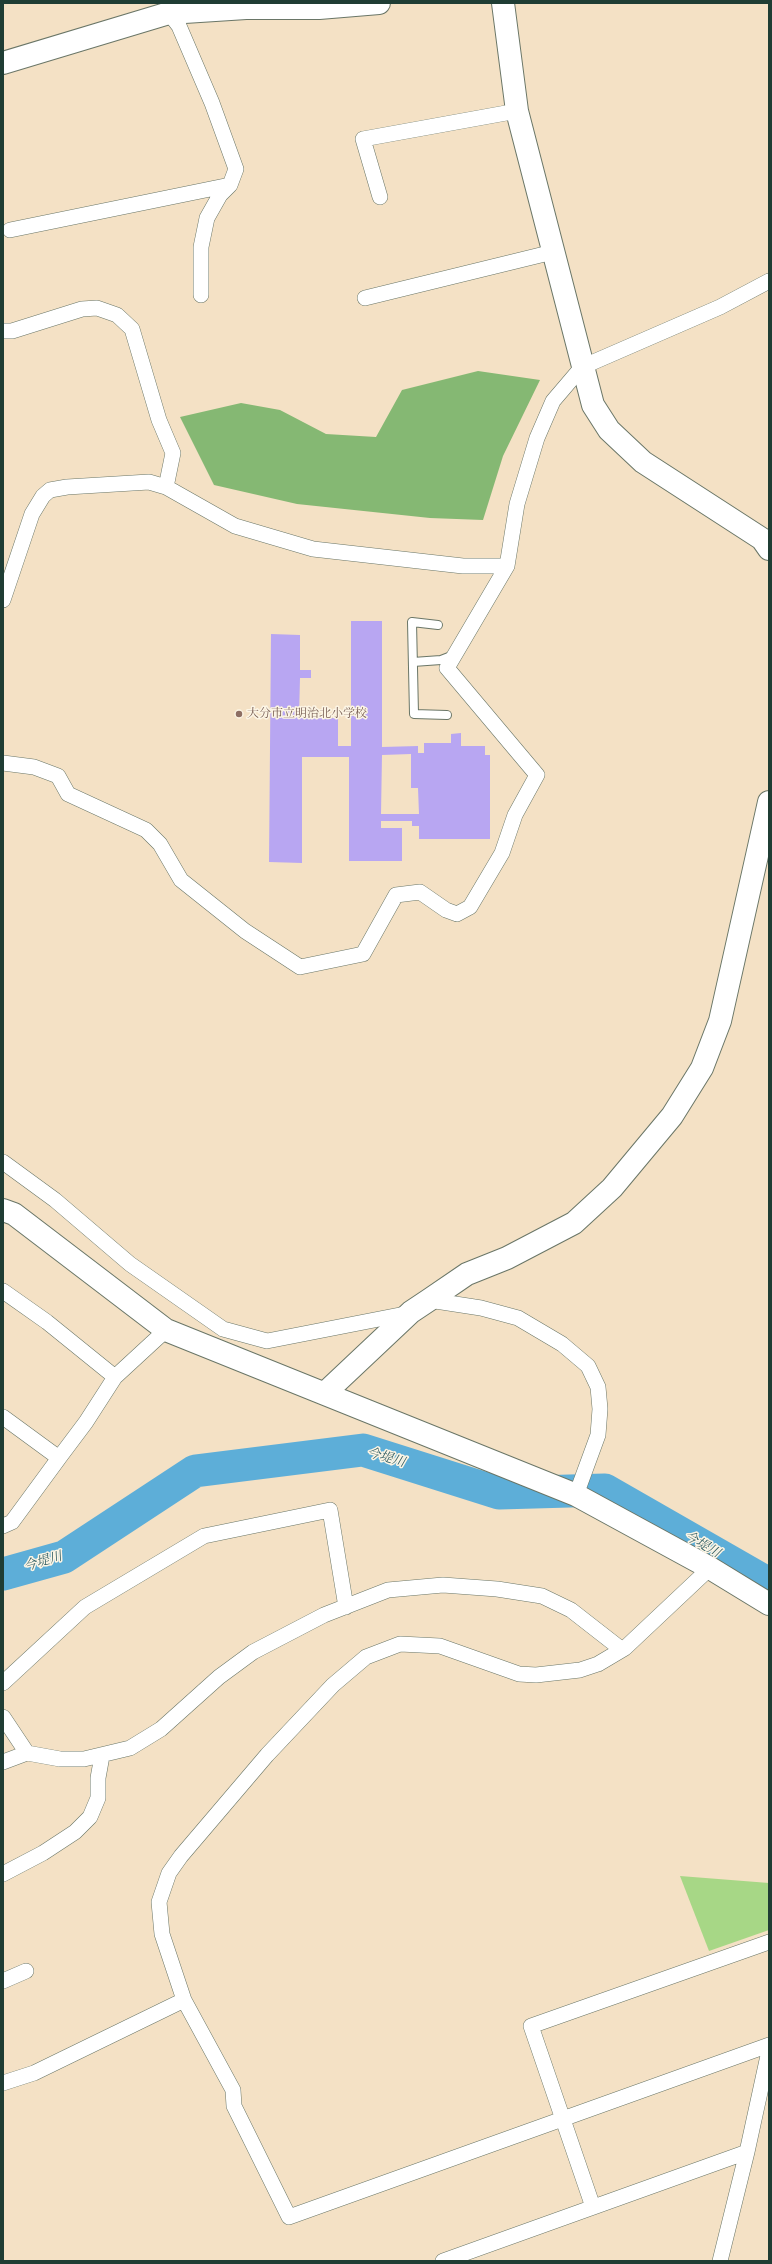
<!DOCTYPE html>
<html>
<head>
<meta charset="utf-8">
<style>
  body { margin:0 }
  #map { position:relative; width:772px; height:2264px; overflow:hidden; background:#f4e1c5; font-family:"Gentium Book Plus",serif }
  canvas { display:block }
  .frame { position:absolute; inset:0; border:4px solid #1f3d34; pointer-events:none }
</style>
</head>
<body>
<div id="map">
<canvas width="772" height="2264"></canvas>
<div class="frame"></div>
</div>
<script>
const ctx = document.querySelector('canvas').getContext('2d');
ctx.lineJoin = 'round';
function fillPath(path, color) { ctx.fillStyle = color; ctx.fill(path, 'evenodd'); }
const toPath = rows => new Path2D(rows.map(r => 'M' + r).join(''));
function stroke(path, color, width, dash) { ctx.strokeStyle = color; ctx.lineWidth = width; ctx.lineCap = dash ? 'butt' : 'round'; ctx.setLineDash(dash || []); ctx.stroke(path); }
function label(font, color, halo, rows, align = 'center') {
  ctx.font = font + ' "Gentium Book Plus","Noto Serif JP",serif'; ctx.lineWidth = 3; ctx.setLineDash([]); ctx.textBaseline = 'middle'; ctx.strokeStyle = halo; ctx.fillStyle = color; for (const [text, x, y, turn = 0] of rows) {
    ctx.save(); ctx.translate(x, y); ctx.rotate((+turn || 0) * Math.PI / 180); ctx.textAlign = isNaN(turn) ? turn : align; if (halo) ctx.strokeText(text, 0, 0); ctx.fillText(text, 0, 0); ctx.restore();
  }
}
const green = toPath([
  [680,1876,769,1883,769,1930,709,1951]
]);
const forest = toPath([
  [478,371,540,380,503,456,483,520,430,518,297,504,214,485,180,417,241,403,280,410,326,434,376,437,402,390]
]);
const river = toPath([
  [3,1574,64,1557,195,1471,363,1450,499,1493,605,1490,769,1584]
]);
const building = toPath([
  [351,621,382,621,382,747,418,746,418,753,424,753,424,743,451,743,451,734,461,733,461,746,485,746,485,755,490,755,490,839,419,839,419,826,412,826,412,821,381,821,381,828,402,828,402,861,349,861,349,757,302,757,302,863,269,862,271,634,300,635,300,670,311,670,311,678,300,678,299,718,338,718,338,746,351,746],
  [411,754,411,788,418,788,419,814,381,814,382,755]
]);
const lane = toPath([
  [438,625,412,622,414,714,447,715],
  [413,662,441,660,454,655]
]);
const street = toPath([
  [169,13,179,26,212,103,236,169,230,185,220,195,207,218,201,247,201,295],
  [380,197,363,139,517,111],
  [10,230,230,185],
  [365,298,553,252],
  [3,331,12,331,82,309,97,308,117,315,132,329,159,420,173,453,166,487],
  [3,600,32,514,43,496,50,490,67,487,149,482,166,487,235,526,313,549,463,566,507,566],
  [3,763,34,767,58,776,68,794,146,830,160,844,181,880,245,931,300,967,363,954,396,895,420,892,446,910,457,914,470,907,502,853,515,815,537,775,447,668,507,566,517,504,537,438,553,401,582,367,720,307,769,281],
  [3,1162,55,1200,130,1264,223,1329,267,1341,410,1313],
  [3,1291,47,1322,115,1377],
  [429,1300,481,1308,518,1318,562,1344,588,1366,598,1387,600,1409,598,1435,576,1495],
  [3,1417,59,1458,86,1422,115,1377,166,1330],
  [3,1526,12,1522,59,1458],
  [710,1568,625,1648,598,1664,580,1670,536,1675,519,1674,440,1646,400,1644,366,1657,333,1685,267,1755,181,1856,169,1873,159,1902,162,1934,184,2000,233,2090,234,2106,289,2217,769,2045],
  [3,1683,85,1607,204,1536,330,1510,346,1607],
  [3,1717,27,1753],
  [3,1762,27,1753,60,1759,84,1759,130,1748,161,1729,219,1677,253,1652,324,1615,388,1590,443,1585,497,1589,542,1596,571,1610,621,1649],
  [3,1874,43,1853,75,1832,90,1817,98,1798,98,1778,102,1756],
  [3,1981,26,1971],
  [3,2083,34,2073,184,2000],
  [593,2207,531,2026,769,1942],
  [443,2261,747,2152],
  [720,2261,747,2152,769,2051]
]);
const secondary = toPath([
  [503,3,517,111,593,405,609,430,643,462,762,539,769,549],
  [3,63,169,13,246,8,319,8,379,3],
  [3,1210,14,1214,166,1330,576,1495,710,1568,769,1604],
  [325,1393,411,1312,429,1300,467,1274,507,1258,574,1223,612,1188,672,1116,702,1068,720,1021,769,802]
]);
const markers = [
  [239,714,4,"#8d6e63"]
];
const educationNames = [
  ["大分市立明治北小学校",247,714]
];
const waterNames = [
  ["今堤川",386,1458,16],
  ["今堤川",702,1545,30],
  ["今堤川",43,1562,-17]
];
fillPath(green, '#a7d786');
fillPath(forest, '#85b873');
stroke(river, '#5daed8', 33);
fillPath(building, '#b8a6f2');
stroke(lane, '#6a7667', 10);
stroke(street, '#6a7667', 16);
stroke(secondary, '#6a7667', 24);
stroke(lane, '#fff', 8);
stroke(street, '#fff', 15);
stroke(secondary, '#fff', 22);
for (const [x, y, r, color] of markers) { const dot = new Path2D(); dot.arc(x, y, r, 0, 2 * Math.PI); ctx.fillStyle = color; ctx.fill(dot); stroke(dot, '#fcf5e5', 1.5); }
label('12px', '#785e54', '#fcf5e5', educationNames, 'left');
label('italic 13px', '#325f65', '#fcf5e5', waterNames);
</script>
</body>
</html>
